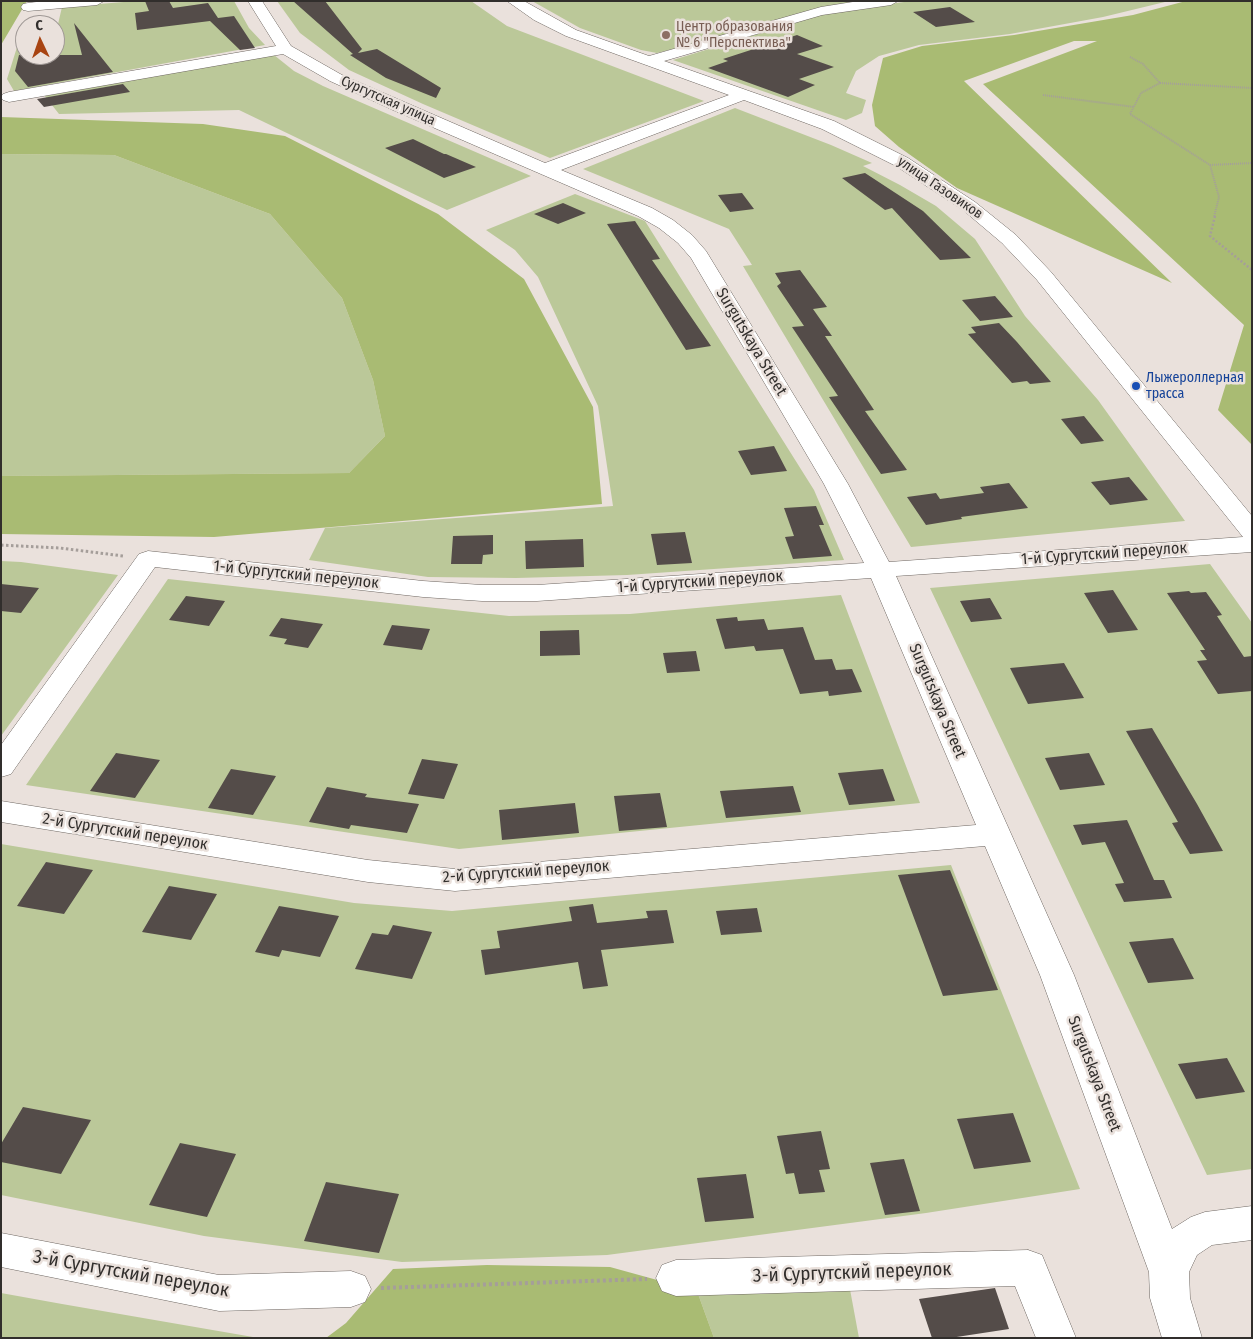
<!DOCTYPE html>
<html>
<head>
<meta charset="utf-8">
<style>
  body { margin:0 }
  #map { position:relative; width:1253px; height:1339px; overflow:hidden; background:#eae1dc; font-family:"Fira Sans Condensed",sans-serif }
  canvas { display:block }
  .frame { position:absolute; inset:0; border:2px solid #312e2c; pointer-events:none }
  .north { position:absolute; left:15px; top:15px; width:50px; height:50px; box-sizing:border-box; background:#eae1dc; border:1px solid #a09996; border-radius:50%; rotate:357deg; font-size:14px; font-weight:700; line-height:20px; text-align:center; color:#312e2c }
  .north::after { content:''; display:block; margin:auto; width:18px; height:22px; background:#a84412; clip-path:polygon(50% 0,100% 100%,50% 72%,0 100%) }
</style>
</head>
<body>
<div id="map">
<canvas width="1253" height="1339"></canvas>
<div class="frame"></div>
<div class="north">С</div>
</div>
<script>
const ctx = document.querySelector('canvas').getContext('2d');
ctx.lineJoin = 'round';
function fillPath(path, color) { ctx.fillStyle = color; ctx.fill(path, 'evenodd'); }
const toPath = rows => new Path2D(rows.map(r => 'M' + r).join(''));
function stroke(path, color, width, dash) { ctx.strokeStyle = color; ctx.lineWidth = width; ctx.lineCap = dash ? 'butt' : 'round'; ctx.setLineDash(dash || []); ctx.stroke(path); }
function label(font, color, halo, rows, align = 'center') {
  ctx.font = font + ' "Fira Sans Condensed",sans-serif'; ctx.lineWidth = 5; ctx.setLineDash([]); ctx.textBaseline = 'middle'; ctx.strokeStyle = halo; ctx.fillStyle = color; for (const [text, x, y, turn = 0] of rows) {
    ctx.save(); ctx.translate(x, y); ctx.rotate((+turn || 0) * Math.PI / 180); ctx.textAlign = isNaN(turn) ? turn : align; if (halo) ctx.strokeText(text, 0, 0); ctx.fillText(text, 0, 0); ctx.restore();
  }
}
const green = toPath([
  [136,1,234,1,249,28,265,45,14,91,7,79,18,44,25,44,25,55,55,55,55,37,62,7],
  [277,1,471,1,507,26,704,101,550,158,423,104,349,70,300,33],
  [532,1,871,1,657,53,641,50,580,28],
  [911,1,1169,1,1103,17,1010,34,919,45,879,56,856,71,846,93,866,100,862,113,846,120,673,60,826,13],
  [274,55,294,71,323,86,531,176,447,210,239,110,59,114,44,95],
  [735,108,831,145,872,163,863,166,900,185,936,206,975,239,1025,316,1098,400,1185,521,911,547,743,266,752,265,729,229,583,169],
  [1,154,114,155,270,214,342,298,373,380,385,436,349,473,1,476],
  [575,194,645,221,814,490,844,560,627,575,516,578,428,577,309,560,325,528,613,506,598,406,538,277,515,250,486,230],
  [1,561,21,562,118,575,1,736],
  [1210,564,1252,623,1252,1169,1207,1175,930,588],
  [168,579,509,616,630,614,841,595,920,803,459,849,26,785],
  [1,844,354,903,452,911,951,865,1080,1189,926,1213,607,1255,402,1262,204,1236,1,1195],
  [849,1284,859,1338,714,1338,697,1291],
  [1,1293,62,1304,253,1337,1,1338]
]);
const forest = toPath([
  [1,1,27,1,1,45],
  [1186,1,1252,1,1252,445,1218,410,1244,325,983,84,1097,41,1074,41,964,81,1172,283,957,188,899,147,875,126,872,105,883,58,922,46,1014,35,1133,15],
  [1,117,203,124,285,136,438,214,524,279,593,407,602,504,214,537,1,534,1,476,349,473,385,436,373,380,342,298,270,214,114,155,1,154],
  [487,1265,610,1267,697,1291,714,1338,326,1338,346,1323,393,1269]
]);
const building = toPath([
  [145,1,169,1,173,8,208,3,218,18,234,16,255,48,240,50,210,21,137,30,135,13,149,11],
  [293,1,325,1,362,49,358,53,377,49,441,88,436,98,386,78,350,55,353,54],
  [950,7,975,22,936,27,913,12],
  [74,23,113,72,28,87,15,71,19,55,82,55],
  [797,35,823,46,797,54,834,67,799,79,815,85,788,97,708,68,728,61,723,59],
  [123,84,130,92,44,107,37,99],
  [413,139,444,154,446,154,476,167,444,178,385,148],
  [865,173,923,211,971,258,940,260,892,208,885,210,842,178],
  [742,193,754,209,730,212,718,195],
  [563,203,586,213,558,224,534,214],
  [635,221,660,259,652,260,711,346,686,350,607,224],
  [800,270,827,307,813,309,832,336,825,336,874,410,865,411,907,470,881,474,829,397,838,396,792,327,804,326,777,286,781,283,775,273],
  [995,296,1013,317,980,321,962,300],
  [999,323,1017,342,1051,382,1030,384,1027,381,1012,383,968,334,976,333,971,327],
  [1084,416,1104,441,1081,444,1061,419],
  [774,446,787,471,751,475,738,451],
  [1129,477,1148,500,1110,505,1091,482],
  [1009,483,1028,508,961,517,962,519,926,525,907,497,936,493,940,499,984,493,980,487],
  [816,506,824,525,819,525,832,556,793,559,785,537,794,536,784,508],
  [685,532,692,563,657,565,651,534],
  [493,535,493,554,483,555,482,564,451,564,453,536],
  [583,539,584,567,526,569,525,541],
  [1,584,39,588,21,613,1,611],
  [1113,590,1138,630,1108,633,1084,593],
  [1189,591,1191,593,1206,592,1222,615,1217,616,1244,657,1252,656,1252,691,1218,694,1197,661,1207,660,1200,650,1205,650,1167,593],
  [186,596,225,601,209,626,169,620],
  [990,598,1002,619,971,622,960,601],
  [737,617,738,621,764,619,768,630,803,627,815,660,832,659,836,670,852,669,862,692,829,696,828,691,800,694,783,649,756,651,754,646,725,649,716,619],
  [281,618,323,624,308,648,284,644,287,639,269,636],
  [392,625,430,629,422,650,383,645],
  [579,630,580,655,540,656,540,631],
  [696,651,700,671,667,673,663,653],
  [1064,663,1084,698,1028,704,1010,668],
  [1152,728,1197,804,1223,851,1190,854,1172,823,1178,822,1126,731],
  [116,753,160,760,135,798,90,791],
  [1089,753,1105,785,1060,790,1045,758],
  [422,759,458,764,444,799,408,794],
  [231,769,276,776,253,815,208,808],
  [883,769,895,801,849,805,838,773],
  [793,786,801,812,726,818,720,791],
  [327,787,367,794,365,797,419,804,407,833,351,825,349,829,309,822],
  [660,793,667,827,619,831,614,796],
  [575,803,579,833,502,840,499,810],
  [1127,820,1154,880,1164,880,1172,898,1124,902,1115,884,1124,883,1105,842,1082,845,1073,825],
  [46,862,93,870,64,914,17,906],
  [950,870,998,990,943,996,898,875],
  [169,886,217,894,191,940,142,932],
  [593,904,597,923,648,918,646,911,667,910,674,943,601,950,608,986,583,989,578,962,485,975,481,950,500,948,497,931,572,921,569,907],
  [279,906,339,916,320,957,282,950,279,957,255,952],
  [757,908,762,932,721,935,716,911],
  [393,925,432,932,412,979,355,969,372,933,388,935],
  [1173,938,1194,979,1148,983,1129,942],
  [1227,1058,1245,1092,1196,1099,1178,1064],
  [23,1107,91,1120,61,1174,1,1162,1,1144],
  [1013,1113,1031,1162,974,1169,957,1119],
  [821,1131,830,1169,819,1170,825,1192,799,1194,794,1173,786,1174,777,1136],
  [180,1143,236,1154,207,1217,149,1205],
  [904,1159,920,1211,885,1215,870,1163],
  [746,1174,754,1218,705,1222,697,1178],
  [326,1182,399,1194,379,1253,304,1241],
  [995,1288,1009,1329,950,1338,932,1338,919,1299]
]);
const pathFar3 = toPath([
  [1130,57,1143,64,1160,83,1141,93,1130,114,1210,165,1219,197,1214,217],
  [1160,83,1252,88],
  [1043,95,1134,107],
  [1210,165,1252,163]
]);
const pathFar2 = toPath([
  [1215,216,1210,236,1252,270]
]);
const pathFar1 = toPath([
  [1,545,60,548,123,556]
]);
const path = toPath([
  [381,1288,647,1279]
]);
const minor = toPath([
  [45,1,104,1,97,5,28,11,23,10,21,7,23,4,28,3,45,1],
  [248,1,262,1,291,46,342,75,545,163,729,95,566,36,534,20,507,1,524,1,576,30,649,56,821,7,859,1,898,1,891,5,822,15,664,61,834,121,908,158,975,202,1016,235,1051,272,1252,516,1252,552,896,576,1074,975,1172,1229,1191,1217,1205,1212,1252,1206,1252,1240,1212,1245,1197,1255,1189,1272,1190,1298,1202,1338,1162,1338,1150,1298,1149,1272,1040,975,985,846,455,891,368,882,1,822,1,801,368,860,455,869,976,825,871,578,537,601,482,601,423,597,155,567,11,774,1,777,1,745,139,554,148,551,423,581,482,585,537,585,864,563,824,484,691,258,678,243,659,228,638,216,393,110,330,81,283,54,9,102,3,100,1,97,3,94,9,92,276,46,248,1],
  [744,100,822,129,896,166,963,210,1002,243,1037,280,1243,537,889,562,848,484,706,251,692,235,673,220,652,208,561,170,744,100],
  [1,1233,219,1275,351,1271,365,1276,371,1289,365,1302,351,1307,219,1311,1,1267,1,1233],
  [1028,1250,1042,1255,1076,1338,1036,1338,1015,1286,676,1296,662,1291,656,1278,662,1265,676,1260,1028,1250]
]);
const markers = [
  [666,35,5,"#8d6e63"],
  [1136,386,5,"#1a4fb4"]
];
const farEducationnames = [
  ["Центр образования",676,27],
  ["№ 6 \"Перспектива\"",676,43]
];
const farStreetnames = [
  ["Сургутская улица",388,101,24],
  ["улица Газовиков",940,188,34]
];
const farTransitnames = [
  ["Лыжероллерная",1146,378],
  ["трасса",1146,394]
];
const streetNames = [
  ["Surgutskaya Street",751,342,59],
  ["1-й Сургутский переулок",1104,554,-4],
  ["1-й Сургутский переулок",296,575,6],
  ["1-й Сургутский переулок",700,582,-4],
  ["Surgutskaya Street",937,701,67],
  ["2-й Сургутский переулок",125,832,9],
  ["2-й Сургутский переулок",526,872,-4],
  ["Surgutskaya Street",1094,1074,69]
];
const nearStreetnames = [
  ["3-й Сургутский переулок",852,1273,-2],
  ["3-й Сургутский переулок",131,1274,10]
];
fillPath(green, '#bbc899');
fillPath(forest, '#a9bb73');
fillPath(building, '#544c49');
stroke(minor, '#6e6762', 1);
stroke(pathFar3, '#a59e9a', 2, [1, 1]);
stroke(pathFar2, '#a59e9a', 2.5, [2, 2]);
stroke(pathFar1, '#a59e9a', 3, [2.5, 2.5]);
stroke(path, '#a59e9a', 4, [3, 3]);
fillPath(minor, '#fff');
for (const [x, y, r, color] of markers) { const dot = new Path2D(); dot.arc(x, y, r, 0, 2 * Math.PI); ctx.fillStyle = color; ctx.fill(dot); stroke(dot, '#eae1dc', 2); }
label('14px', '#785e54', '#eae1dc', farEducationnames, 'left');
label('14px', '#312e2c', '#eae1dc', farStreetnames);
label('14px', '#164399', '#eae1dc', farTransitnames, 'left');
label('16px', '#312e2c', '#eae1dc', streetNames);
label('19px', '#312e2c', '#eae1dc', nearStreetnames);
</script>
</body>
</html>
